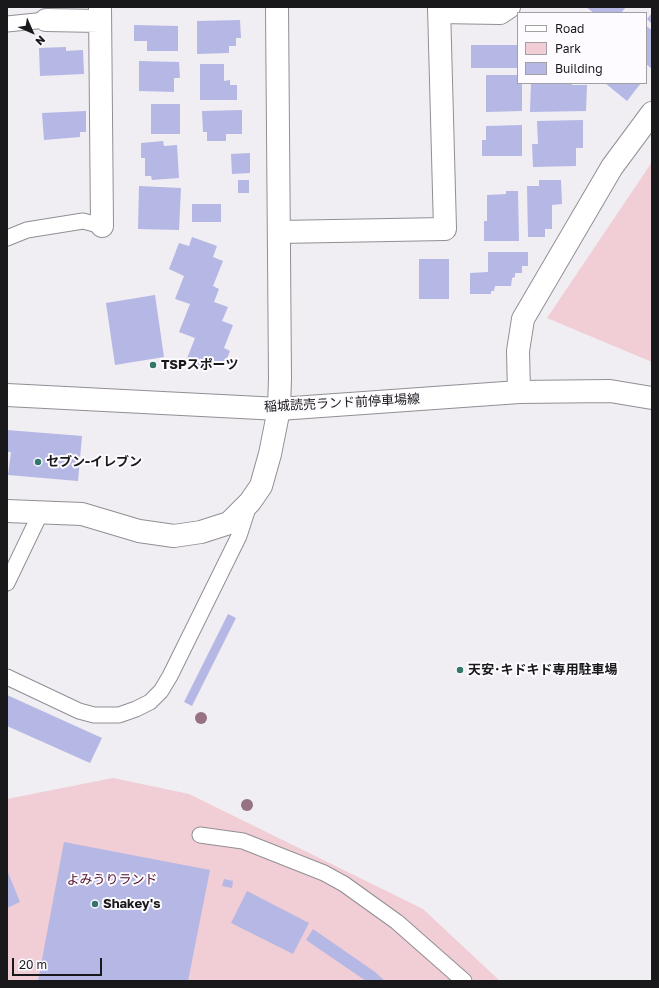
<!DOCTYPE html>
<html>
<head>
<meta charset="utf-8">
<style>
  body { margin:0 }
  #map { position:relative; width:659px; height:988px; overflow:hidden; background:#f0edf3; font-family:"Golos Text",sans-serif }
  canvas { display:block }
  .frame { position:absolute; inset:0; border:8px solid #19181a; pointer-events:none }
  .legend { position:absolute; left:517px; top:12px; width:130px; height:72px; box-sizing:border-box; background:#fdfbff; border:1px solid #a2a0a3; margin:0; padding:5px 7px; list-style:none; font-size:12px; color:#19181a }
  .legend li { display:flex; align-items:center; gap:8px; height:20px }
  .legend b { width:20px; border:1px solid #a2a0a3 }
  .north { position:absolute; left:12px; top:12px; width:40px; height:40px; -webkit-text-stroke:3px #fdfbff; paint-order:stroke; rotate:135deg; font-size:11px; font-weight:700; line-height:16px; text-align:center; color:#19181a }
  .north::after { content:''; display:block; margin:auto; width:14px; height:18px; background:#19181a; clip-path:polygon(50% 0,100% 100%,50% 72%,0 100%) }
  .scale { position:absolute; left:12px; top:958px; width:90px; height:18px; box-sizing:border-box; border:2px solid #19181a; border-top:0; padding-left:5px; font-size:12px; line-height:14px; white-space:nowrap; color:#19181a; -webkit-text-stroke:3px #fdfbff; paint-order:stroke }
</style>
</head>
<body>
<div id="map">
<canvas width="659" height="988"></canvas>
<div class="frame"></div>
<ul class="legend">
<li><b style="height:5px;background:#fff"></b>Road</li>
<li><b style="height:11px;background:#f1cdd6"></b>Park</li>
<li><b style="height:11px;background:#b5b7e4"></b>Building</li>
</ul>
<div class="north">N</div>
<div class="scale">20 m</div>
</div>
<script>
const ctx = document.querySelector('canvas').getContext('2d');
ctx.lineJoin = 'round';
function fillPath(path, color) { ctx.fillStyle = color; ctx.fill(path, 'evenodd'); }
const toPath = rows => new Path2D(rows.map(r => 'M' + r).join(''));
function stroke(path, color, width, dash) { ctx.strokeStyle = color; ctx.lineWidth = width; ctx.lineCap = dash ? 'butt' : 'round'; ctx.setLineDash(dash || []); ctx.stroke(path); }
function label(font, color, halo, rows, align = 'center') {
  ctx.font = font + ' "Golos Text","Noto Sans JP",sans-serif'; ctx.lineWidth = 4; ctx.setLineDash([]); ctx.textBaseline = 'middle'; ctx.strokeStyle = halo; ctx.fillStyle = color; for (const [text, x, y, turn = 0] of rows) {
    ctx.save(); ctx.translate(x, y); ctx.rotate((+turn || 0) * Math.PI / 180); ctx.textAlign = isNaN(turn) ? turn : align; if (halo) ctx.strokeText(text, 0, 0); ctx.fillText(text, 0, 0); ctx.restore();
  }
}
const green = toPath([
  [652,162,652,362,547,318],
  [113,778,189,794,423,909,500,981,7,981,7,799]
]);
const building = toPath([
  [586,7,626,7,621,13,594,13],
  [652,13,652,24,647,19],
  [240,20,241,38,236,38,236,46,229,46,229,53,197,54,197,21],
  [134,25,178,26,178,51,147,51,147,41,134,41],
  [646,26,652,30,652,69,646,64],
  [471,45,518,45,518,68,471,68],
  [66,47,66,51,83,50,84,74,40,76,39,48],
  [139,61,179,62,180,78,174,78,174,92,139,91],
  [200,64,224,64,224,81,230,80,230,85,237,85,237,100,200,100],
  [486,75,518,75,518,83,522,83,522,111,486,112],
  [531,83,572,83,572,85,587,85,586,111,530,112],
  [605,83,641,83,627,101],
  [151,104,180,104,180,134,151,134],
  [242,110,242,134,226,134,226,141,207,141,207,132,203,132,202,111],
  [86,111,86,132,80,132,80,137,44,140,42,113],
  [583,120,583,148,576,148,576,166,533,167,532,144,538,144,537,121],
  [522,125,522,156,482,156,482,140,486,140,486,126],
  [163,141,164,146,177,145,179,178,152,180,151,176,145,176,145,158,141,158,141,143],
  [250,153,250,173,232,174,231,154],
  [238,180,249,180,249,193,238,193],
  [539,180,561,180,562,204,552,205,552,229,545,229,545,237,528,237,527,186,539,186],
  [139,186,181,188,179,230,138,229],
  [506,191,518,191,519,241,484,241,484,221,487,221,487,195,506,194],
  [192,204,221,204,221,222,192,222],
  [192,237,217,246,213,257,223,261,213,286,219,289,214,302,228,307,222,321,233,325,224,348,230,351,224,366,212,362,208,370,186,361,195,338,179,332,190,304,175,299,184,276,169,269,179,243,189,246],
  [488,252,528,252,528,266,522,266,522,273,515,273,515,277,512,278,511,286,495,286,494,291,491,291,491,294,470,294,470,273,488,272],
  [419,259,449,259,449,299,419,299],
  [155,295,164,357,115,365,106,303],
  [7,430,82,436,78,481,8,475,11,452,7,452],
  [228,614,236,618,192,706,184,702],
  [7,695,102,738,90,763,7,726],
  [64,842,210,870,188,981,38,981],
  [7,870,20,902,7,908],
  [224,879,233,881,232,888,222,886],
  [247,891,309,923,293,954,231,923],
  [313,929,375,972,385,981,366,981,306,940]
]);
const service = toPath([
  [7,24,46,20],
  [7,238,27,230,83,221,102,226],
  [7,583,41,512],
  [7,677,79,711,94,715,119,715,136,709,150,702,161,691,170,676,239,536,249,505],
  [200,835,243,841,324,873,344,884,397,922,464,981]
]);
const minor = toPath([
  [100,7,102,226],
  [439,12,500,13,509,7],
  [46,20,100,21],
  [279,232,445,229,439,7],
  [519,392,518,351,523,319,612,167,652,113]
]);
const tertiary = toPath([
  [7,511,82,514,139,531,174,536,201,532,229,523,250,502,261,486,270,454,279,409,280,378,277,7]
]);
const secondary = toPath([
  [7,395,279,409,519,392,610,391,652,398]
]);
const trees = [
  [201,718],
  [247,805]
];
const markers = [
  [153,365,4,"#33776b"],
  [38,462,4,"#33776b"],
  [460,670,4,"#33776b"],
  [95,904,4,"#33776b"]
];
const poiNames = [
  ["TSPスポーツ",161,365],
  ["セブン-イレブン",46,462],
  ["天安･キドキド専用駐車場",468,670],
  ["Shakey's",103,904]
];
const streetNames = [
  ["稲城読売ランド前停車場線",342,403,-3]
];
const parkNames = [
  ["よみうりランド",112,880]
];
fillPath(green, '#f1cdd6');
fillPath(building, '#b5b7e4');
stroke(service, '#918f94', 17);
stroke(minor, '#918f94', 24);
stroke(tertiary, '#918f94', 24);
stroke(secondary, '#918f94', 24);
stroke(service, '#fff', 15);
stroke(minor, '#fff', 22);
stroke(tertiary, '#fff', 22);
stroke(secondary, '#fff', 22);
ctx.fillStyle = '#967282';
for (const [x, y] of trees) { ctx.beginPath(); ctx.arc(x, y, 6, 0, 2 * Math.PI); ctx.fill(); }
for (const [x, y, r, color] of markers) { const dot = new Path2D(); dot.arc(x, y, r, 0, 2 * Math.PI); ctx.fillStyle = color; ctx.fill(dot); stroke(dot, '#fdfbff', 1.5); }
label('bold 13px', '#19181a', '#fdfbff', poiNames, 'left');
label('13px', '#19181a', '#fdfbff', streetNames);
label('13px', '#4c0e26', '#fdfbff', parkNames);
</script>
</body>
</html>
